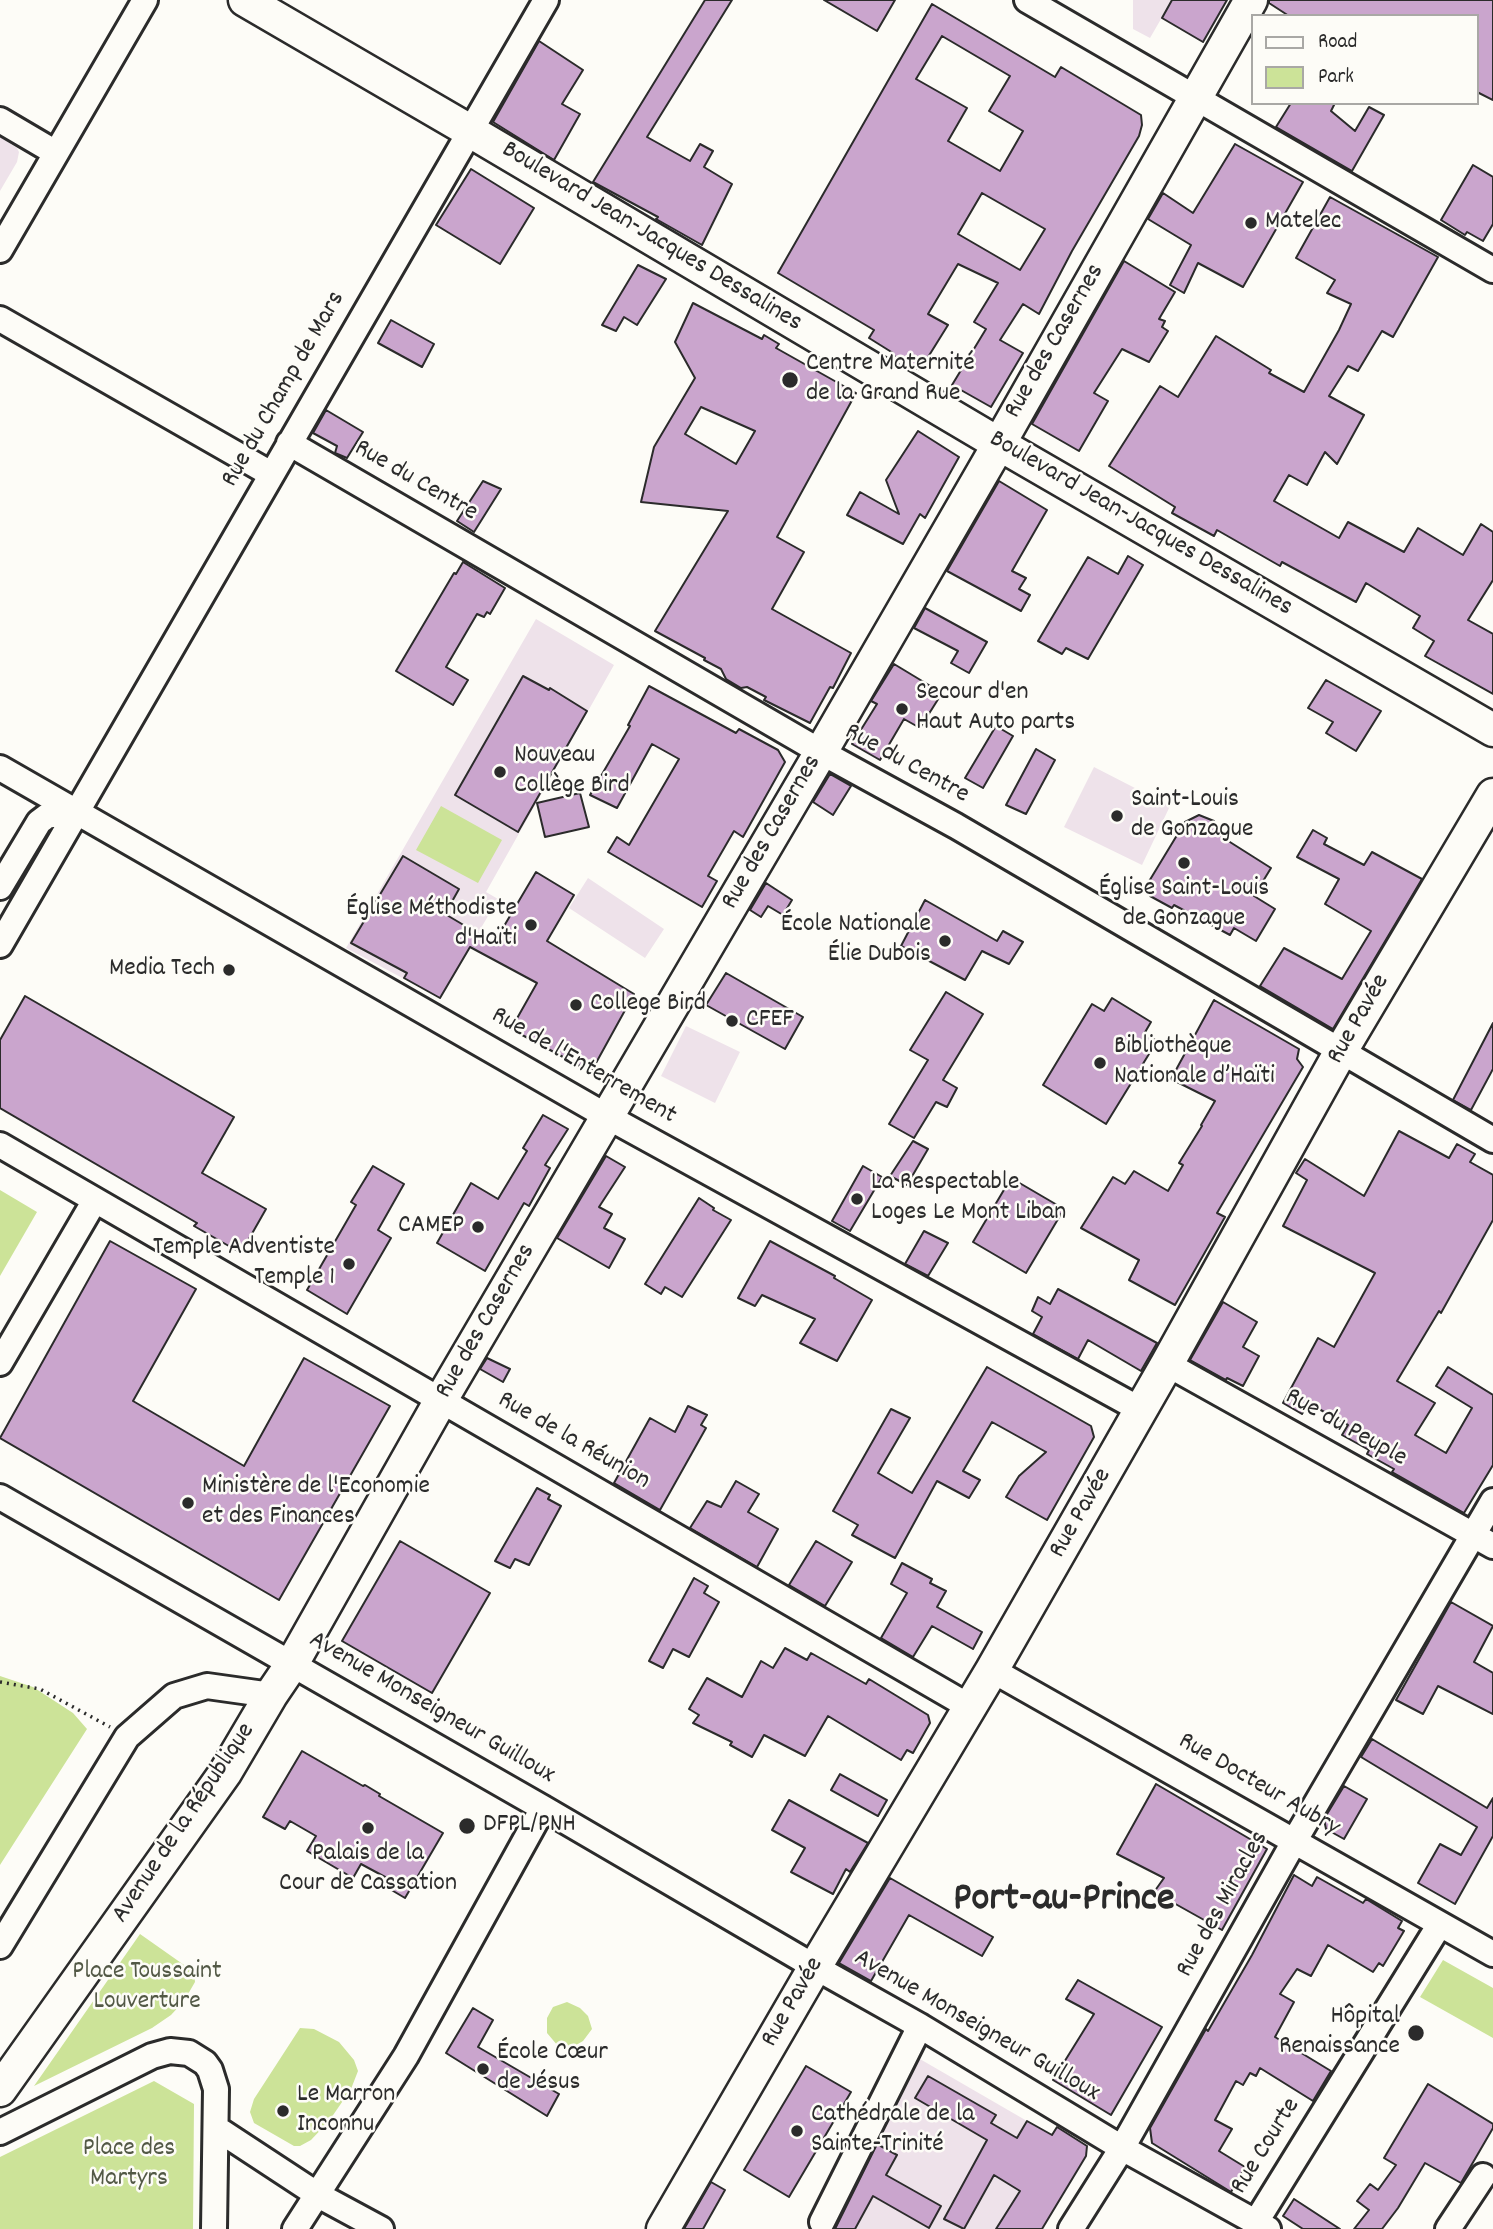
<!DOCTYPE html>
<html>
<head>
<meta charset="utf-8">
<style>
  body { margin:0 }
  #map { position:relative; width:1493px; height:2229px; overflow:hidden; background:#fdfcf7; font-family:Dekko,sans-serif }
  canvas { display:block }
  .legend { position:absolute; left:1251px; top:14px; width:228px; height:91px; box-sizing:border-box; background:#fdfcf7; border:2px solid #a9a8a5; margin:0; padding:9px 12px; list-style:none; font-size:21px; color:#2b2b2b }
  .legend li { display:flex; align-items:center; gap:14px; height:35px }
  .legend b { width:35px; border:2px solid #a9a8a5 }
</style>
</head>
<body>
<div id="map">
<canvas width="1493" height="2229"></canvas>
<ul class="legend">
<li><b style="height:9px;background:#fdfcf7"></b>Road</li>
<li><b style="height:19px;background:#cce398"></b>Park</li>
</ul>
</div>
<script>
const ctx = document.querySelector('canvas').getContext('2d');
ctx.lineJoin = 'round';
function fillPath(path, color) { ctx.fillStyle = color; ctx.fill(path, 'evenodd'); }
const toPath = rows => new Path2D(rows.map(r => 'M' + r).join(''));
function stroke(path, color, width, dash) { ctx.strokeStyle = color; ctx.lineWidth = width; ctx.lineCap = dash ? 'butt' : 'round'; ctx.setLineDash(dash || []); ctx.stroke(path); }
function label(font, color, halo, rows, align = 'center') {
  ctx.font = font + ' Dekko,sans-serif'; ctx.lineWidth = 5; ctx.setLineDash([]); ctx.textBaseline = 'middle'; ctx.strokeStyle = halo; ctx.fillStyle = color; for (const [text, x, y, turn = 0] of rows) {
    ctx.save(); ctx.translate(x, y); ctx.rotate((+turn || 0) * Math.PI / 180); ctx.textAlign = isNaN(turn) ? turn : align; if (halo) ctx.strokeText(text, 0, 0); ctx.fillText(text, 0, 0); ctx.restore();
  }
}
const built = toPath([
  [1133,0,1172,0,1150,38,1133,29],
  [0,137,17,148,19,152,17,162,0,191],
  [536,619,614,665,486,892,498,899,440,998,346,948],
  [1094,767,1170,806,1142,865,1064,827],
  [588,878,664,929,645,958,569,908],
  [686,1026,740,1052,715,1103,661,1076],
  [913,2055,1027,2121,995,2175,1019,2191,996,2229,827,2229]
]);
const green = toPath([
  [441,806,502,840,478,883,416,850],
  [0,1190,37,1212,0,1276],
  [0,1676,33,1687,73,1713,87,1729,0,1865],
  [140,1934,194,1972,195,1982,184,2001,171,2015,152,2028,34,2086],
  [1443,1960,1493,1988,1493,2038,1420,1997],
  [567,2002,580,2008,588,2016,592,2029,583,2041,571,2048,558,2046,547,2033,547,2018,553,2007],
  [300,2028,314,2029,339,2042,354,2060,358,2071,351,2089,329,2121,311,2140,300,2146,294,2146,254,2123,250,2112,254,2099],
  [154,2081,194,2104,193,2229,0,2229,0,2157]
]);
const building = toPath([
  [705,0,732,0,647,137,690,161,700,144,713,151,704,167,732,184,702,245,656,219,658,217,593,182,705,0],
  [824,0,895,0,877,31,824,0],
  [1172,0,1227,0,1203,42,1162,18,1172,0],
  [1269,0,1493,0,1493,100,1477,92,1477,16,1289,16,1269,3,1269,0],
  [932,4,1055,77,1061,67,1141,115,1142,125,1139,136,1072,251,1039,314,1023,304,1000,340,1023,353,991,407,952,385,986,329,974,322,998,283,958,264,928,314,948,325,920,370,892,355,893,353,869,338,874,330,778,273,932,4],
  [942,36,1010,76,989,111,1023,131,1000,171,948,141,967,108,916,79,942,36],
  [982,193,1045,229,1020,270,958,234,982,193],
  [539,41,583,70,562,104,580,114,554,160,493,122,539,41],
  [1291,103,1335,103,1331,111,1355,131,1369,107,1384,115,1352,171,1276,127,1291,103],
  [1235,144,1303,182,1243,287,1198,263,1184,293,1170,285,1191,245,1148,219,1163,193,1193,213,1235,144],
  [1473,165,1493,177,1493,224,1483,241,1467,232,1465,235,1441,220,1473,165],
  [471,169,534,208,500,264,436,225,471,169],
  [1330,197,1438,257,1393,337,1382,331,1358,371,1348,366,1329,396,1364,415,1337,464,1325,452,1307,485,1289,475,1274,501,1339,538,1348,522,1404,552,1418,528,1463,555,1481,524,1493,532,1493,580,1468,620,1493,634,1493,694,1425,656,1434,641,1413,628,1420,616,1366,583,1356,602,1282,562,1280,566,1217,530,1214,536,1172,513,1175,507,1109,466,1160,386,1178,397,1216,336,1271,370,1269,373,1304,392,1339,330,1351,304,1327,293,1335,280,1296,258,1330,197],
  [1124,261,1175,292,1159,319,1165,321,1162,327,1168,331,1149,362,1122,349,1094,393,1108,401,1079,451,1032,424,1124,261],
  [638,265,666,279,637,325,624,317,616,331,602,325,638,265],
  [693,303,762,339,764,335,779,344,776,348,856,393,777,537,804,552,772,609,851,653,833,688,830,687,810,723,764,700,766,697,747,687,741,688,726,679,721,669,704,660,705,658,655,631,728,511,641,502,654,447,695,378,675,342,693,303],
  [701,407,755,431,736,464,685,434,701,407],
  [391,320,434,344,422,367,378,343,391,320],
  [326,410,363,432,347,458,335,453,337,446,313,433,326,410],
  [918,431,959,457,925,518,920,514,903,544,847,515,860,492,899,514,886,480,918,431],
  [483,481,501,489,474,532,457,521,483,481],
  [999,481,1047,510,1012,571,1026,578,1019,589,1030,595,1021,611,947,571,999,481],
  [1128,556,1143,565,1088,659,1066,648,1062,654,1038,641,1088,557,1118,574,1128,556],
  [463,562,505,588,490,614,487,612,484,617,477,614,446,667,468,680,453,705,396,671,454,573,456,574,463,562],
  [925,608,987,642,969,673,951,663,958,651,914,628,925,608],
  [894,664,942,693,920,728,904,719,880,760,852,744,877,704,871,701,894,664],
  [523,676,549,690,550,688,587,711,518,832,455,795,523,676],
  [1326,680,1381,711,1356,751,1326,733,1333,722,1308,708,1326,680],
  [649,686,736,733,739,729,778,750,785,762,743,837,734,831,708,876,717,881,702,907,608,852,617,837,629,845,679,759,652,744,617,808,590,795,630,726,628,725,649,686],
  [996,726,1013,736,983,788,965,778,996,726],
  [1036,749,1055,760,1026,814,1006,805,1036,749],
  [830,774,851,786,833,815,813,802,830,774],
  [580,793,589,827,545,837,537,803,580,793],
  [1199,815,1214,821,1222,837,1271,868,1254,896,1275,909,1256,941,1234,928,1230,935,1174,905,1172,908,1150,896,1155,887,1148,883,1185,822,1199,815],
  [1313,830,1327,838,1324,844,1364,865,1372,852,1422,879,1333,1029,1260,986,1284,948,1342,979,1371,931,1325,904,1339,879,1297,857,1313,830],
  [403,856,459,889,445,914,494,943,536,872,574,895,547,941,634,994,591,1072,511,1029,537,983,470,947,440,998,404,978,407,973,351,943,403,856],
  [766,883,792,900,783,915,768,906,761,917,750,910,766,883],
  [925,900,997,941,1003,931,1023,942,1009,964,982,951,965,980,901,946,925,900],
  [726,973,803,1017,785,1049,706,1005,726,973],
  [946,992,983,1014,943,1080,957,1088,947,1107,936,1102,914,1138,889,1124,928,1060,910,1050,946,992],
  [25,996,234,1117,202,1173,266,1209,241,1253,194,1226,197,1223,0,1108,0,1040,25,996],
  [1112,998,1151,1022,1144,1034,1157,1041,1106,1124,1043,1085,1092,1004,1104,1011,1112,998],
  [1214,1000,1299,1049,1297,1059,1303,1067,1217,1213,1225,1217,1175,1305,1129,1280,1139,1260,1081,1228,1113,1177,1125,1184,1134,1171,1168,1191,1183,1165,1179,1163,1202,1126,1201,1125,1215,1101,1171,1079,1214,1000],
  [1493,1023,1493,1069,1471,1110,1453,1100,1493,1023],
  [543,1115,568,1129,545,1165,550,1168,529,1206,524,1203,485,1271,437,1243,471,1183,498,1199,527,1151,523,1148,543,1115],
  [1399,1131,1449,1158,1457,1144,1475,1154,1470,1162,1493,1175,1493,1220,1441,1313,1439,1311,1397,1381,1435,1403,1415,1435,1446,1453,1472,1408,1436,1386,1448,1367,1493,1395,1493,1465,1464,1513,1392,1472,1394,1469,1367,1454,1369,1450,1342,1435,1348,1425,1308,1403,1302,1414,1283,1403,1318,1338,1334,1347,1375,1273,1283,1226,1307,1180,1296,1173,1305,1159,1364,1196,1399,1131],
  [913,1141,928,1149,907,1185,890,1176,913,1141],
  [606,1156,625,1167,599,1207,612,1214,604,1228,625,1239,609,1268,557,1238,606,1156],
  [373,1166,404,1184,378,1230,391,1238,347,1314,307,1290,356,1205,351,1202,373,1166],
  [863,1166,882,1177,850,1231,832,1221,863,1166],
  [1011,1178,1064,1209,1026,1273,973,1242,1011,1178],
  [699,1198,714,1208,713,1210,731,1220,682,1297,665,1287,661,1294,645,1284,699,1198],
  [924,1231,948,1243,928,1276,905,1264,924,1231],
  [110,1241,196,1289,133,1401,244,1466,304,1358,390,1406,279,1600,0,1438,110,1241],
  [770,1241,835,1276,834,1278,872,1300,837,1361,800,1343,815,1319,762,1295,755,1306,738,1298,770,1241],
  [1058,1289,1157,1343,1141,1371,1088,1340,1078,1359,1033,1334,1042,1317,1032,1311,1038,1297,1050,1304,1058,1289],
  [1223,1302,1257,1322,1243,1347,1259,1356,1243,1386,1227,1378,1226,1380,1190,1360,1223,1302],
  [487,1358,510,1369,503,1382,480,1369,487,1358],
  [987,1367,1091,1426,1094,1437,1047,1520,1006,1497,1019,1476,1046,1452,992,1422,963,1471,980,1480,969,1498,937,1481,895,1558,852,1535,858,1525,833,1511,891,1409,910,1418,878,1473,912,1493,987,1367],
  [688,1406,707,1415,701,1425,706,1428,660,1510,614,1483,650,1418,675,1432,688,1406],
  [736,1481,759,1494,748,1512,778,1529,757,1567,690,1528,707,1501,721,1507,736,1481],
  [537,1488,550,1495,548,1499,561,1506,529,1565,515,1559,510,1568,495,1561,537,1488],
  [400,1541,490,1593,432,1693,342,1641,400,1541],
  [816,1541,852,1562,825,1606,789,1585,816,1541],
  [902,1563,932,1579,930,1583,946,1591,937,1607,982,1632,973,1649,932,1626,913,1657,881,1638,907,1593,891,1584,902,1563],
  [694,1578,708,1586,704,1593,719,1602,689,1657,673,1649,663,1668,649,1661,694,1578],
  [1451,1602,1493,1626,1474,1662,1493,1673,1493,1714,1438,1686,1423,1714,1396,1700,1451,1602],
  [785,1648,807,1660,811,1653,866,1684,869,1679,928,1715,930,1723,913,1753,907,1750,901,1760,828,1716,805,1756,764,1735,752,1757,730,1745,732,1742,693,1723,699,1715,689,1709,707,1678,742,1697,761,1661,773,1668,785,1648],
  [1372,1739,1487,1808,1493,1798,1493,1836,1455,1904,1418,1883,1440,1844,1461,1855,1477,1827,1361,1757,1372,1739],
  [302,1751,363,1786,365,1785,380,1794,379,1796,443,1833,405,1898,383,1885,387,1878,361,1864,353,1878,307,1851,316,1836,290,1821,285,1829,263,1817,302,1751],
  [840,1774,887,1800,878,1816,831,1790,840,1774],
  [1156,1784,1267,1849,1222,1930,1154,1892,1164,1878,1117,1854,1156,1784],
  [1344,1786,1367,1799,1344,1839,1326,1829,1324,1819,1344,1786],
  [789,1800,868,1843,850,1872,846,1869,833,1894,791,1872,805,1848,772,1830,789,1800],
  [1294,1875,1312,1886,1317,1877,1363,1903,1366,1899,1402,1921,1398,1928,1404,1931,1383,1966,1379,1963,1373,1972,1328,1945,1311,1976,1297,1969,1280,1994,1294,2002,1275,2037,1331,2071,1313,2101,1260,2068,1256,2076,1250,2073,1243,2085,1236,2081,1215,2120,1232,2129,1219,2151,1245,2167,1231,2192,1152,2143,1150,2128,1206,2029,1208,2031,1252,1955,1294,1875],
  [890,1878,993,1937,982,1956,909,1915,871,1981,839,1963,890,1878],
  [1078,1980,1162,2027,1111,2115,1053,2080,1094,2014,1066,1999,1078,1980],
  [473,2008,493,2020,478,2047,559,2094,547,2116,446,2053,473,2008],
  [806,2066,851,2092,789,2197,744,2170,806,2066],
  [928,2076,996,2115,991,2123,1017,2138,1027,2121,1052,2135,1057,2127,1087,2146,1086,2156,1042,2229,996,2229,1020,2191,994,2175,964,2229,944,2219,987,2140,915,2098,928,2076],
  [1428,2084,1493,2124,1493,2128,1461,2183,1425,2163,1398,2208,1382,2229,1354,2229,1369,2210,1357,2201,1370,2184,1378,2190,1396,2165,1384,2158,1428,2084],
  [877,2144,897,2155,886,2175,941,2206,929,2228,873,2196,855,2229,835,2229,877,2144],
  [711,2182,725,2190,703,2229,684,2229,711,2182],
  [1294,2199,1340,2229,1303,2229,1283,2216,1294,2199]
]);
const path = toPath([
  [0,1682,40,1689,110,1727]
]);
const minor = toPath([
  [1027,0,1493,270],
  [0,120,56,153],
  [0,250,145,0],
  [0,319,271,474],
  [289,443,821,752,956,826,1493,1140],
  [0,768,608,1117,1141,1410],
  [0,887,39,822,47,816,76,811],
  [0,945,546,0],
  [0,1145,970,1707],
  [0,1363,95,1200],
  [1167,1364,1493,1546],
  [0,1497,543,1808,815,1967,920,2026,1122,2148,1268,2229],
  [992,1670,1493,1954],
  [0,1946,127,1737,174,1696,207,1686,271,1695],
  [216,2128,318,2195,381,2229],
  [0,2132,152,2056,170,2051,189,2053,205,2063,210,2070,216,2089,214,2229],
  [822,2222,920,2026],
  [1256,2222,1440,1924],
  [295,2229,406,2056,543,1808],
  [1071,2229,1122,2148,1295,1840,1493,1501],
  [1448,2229,1483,2176]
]);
const major = toPath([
  [245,0,470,131,999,444,1493,730],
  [0,2090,225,1773,271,1695,292,1664,441,1400,821,752,999,444,1251,0],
  [663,2229,815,1967,992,1670,1167,1364,1341,1051,1493,795]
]);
const markers = [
  [1251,223,7,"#2b2b2b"],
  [790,380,9,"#2b2b2b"],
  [902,709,7,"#2b2b2b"],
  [500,772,7,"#2b2b2b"],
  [1117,816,7,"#2b2b2b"],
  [1184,863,7,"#2b2b2b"],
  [531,925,7,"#2b2b2b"],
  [945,941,7,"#2b2b2b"],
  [229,970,7,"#2b2b2b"],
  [576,1005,7,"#2b2b2b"],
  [732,1021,7,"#2b2b2b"],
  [1100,1063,7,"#2b2b2b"],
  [857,1199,7,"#2b2b2b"],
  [478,1227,7,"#2b2b2b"],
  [349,1264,7,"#2b2b2b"],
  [188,1503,7,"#2b2b2b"],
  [467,1826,9,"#2b2b2b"],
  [368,1828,7,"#2b2b2b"],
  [1416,2033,9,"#2b2b2b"],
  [483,2069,7,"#2b2b2b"],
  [283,2111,7,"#2b2b2b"],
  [797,2131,7,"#2b2b2b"]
];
const poiNames = [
  ["Matelec",1265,223],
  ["Centre Maternité",806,365],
  ["de la Grand Rue",806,395],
  ["Secour d'en",916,694],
  ["Haut Auto parts",916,724],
  ["Nouveau",514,757],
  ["Collège Bird",514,787],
  ["Saint-Louis",1131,801],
  ["de Gonzague",1131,831],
  ["Église Saint-Louis",1184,890,"center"],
  ["de Gonzague",1184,920,"center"],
  ["Église Méthodiste",517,910,"right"],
  ["d'Haïti",517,940,"right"],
  ["École Nationale",931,926,"right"],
  ["Élie Dubois",931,956,"right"],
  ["Media Tech",215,970,"right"],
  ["College Bird",590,1005],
  ["CFEF",746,1021],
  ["Bibliothèque",1114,1048],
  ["Nationale d’Haïti",1114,1078],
  ["La Respectable",871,1184],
  ["Loges Le Mont Liban",871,1214],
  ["CAMEP",464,1227,"right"],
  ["Temple Adventiste",335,1249,"right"],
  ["Temple 1",335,1279,"right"],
  ["Ministère de l'Economie",202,1488],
  ["et des Finances",202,1518],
  ["DFPL/PNH",483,1826],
  ["Palais de la",368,1855,"center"],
  ["Cour de Cassation",368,1885,"center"],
  ["Hôpital",1400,2018,"right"],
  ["Renaissance",1400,2048,"right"],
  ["École Cœur",497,2054],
  ["de Jésus",497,2084],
  ["Le Marron",297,2096],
  ["Inconnu",297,2126],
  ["Cathédrale de la",811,2116],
  ["Sainte-Trinité",811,2146]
];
const streetNames = [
  ["Boulevard Jean-Jacques Dessalines",651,238,31],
  ["Rue des Casernes",1056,342,-60],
  ["Rue du Champ de Mars",285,390,-60],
  ["Rue du Centre",415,482,30],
  ["Boulevard Jean-Jacques Dessalines",1140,525,30],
  ["Rue du Centre",906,765,29],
  ["Rue des Casernes",773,833,-60],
  ["Rue Pavée",1360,1020,-60],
  ["Rue de l'Enterrement",583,1067,30],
  ["Rue des Casernes",487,1322,-60],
  ["Rue du Peuple",1345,1429,29],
  ["Rue de la Réunion",573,1442,30],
  ["Rue Pavée",1082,1514,-60],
  ["Avenue Monseigneur Guilloux",431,1709,30],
  ["Rue Docteur Aubry",1258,1786,30],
  ["Avenue de la République",185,1824,-56],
  ["Rue des Miracles",1224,1905,-61],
  ["Rue Pavée",794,2003,-60],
  ["Avenue Monseigneur Guilloux",976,2027,30],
  ["Rue Courte",1267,2147,-58]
];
const parkNames = [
  ["Place Toussaint",147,1973],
  ["Louverture",147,2003],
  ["Place des",129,2150],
  ["Martyrs",129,2180]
];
const townNames = [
  ["Port-au-Prince",1064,1903]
];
fillPath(built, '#eee2ea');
fillPath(green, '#cce398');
fillPath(building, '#caa5cd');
stroke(building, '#2b2b2b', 2);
stroke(minor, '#2b2b2b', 30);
stroke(major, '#2b2b2b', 37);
stroke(path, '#2b2b2b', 3.5, [2, 5]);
stroke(minor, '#fdfcf7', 24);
stroke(major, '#fdfcf7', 32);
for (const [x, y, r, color] of markers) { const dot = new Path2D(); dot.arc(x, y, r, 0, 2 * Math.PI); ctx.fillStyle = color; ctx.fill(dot); stroke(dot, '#fdfcf7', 2.5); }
label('26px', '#2b2b2b', '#fdfcf7', poiNames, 'left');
label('26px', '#2b2b2b', '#fdfcf7', streetNames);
label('26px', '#535946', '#fdfcf7', parkNames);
label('bold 40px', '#2b2b2b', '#fdfcf7', townNames);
</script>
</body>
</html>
